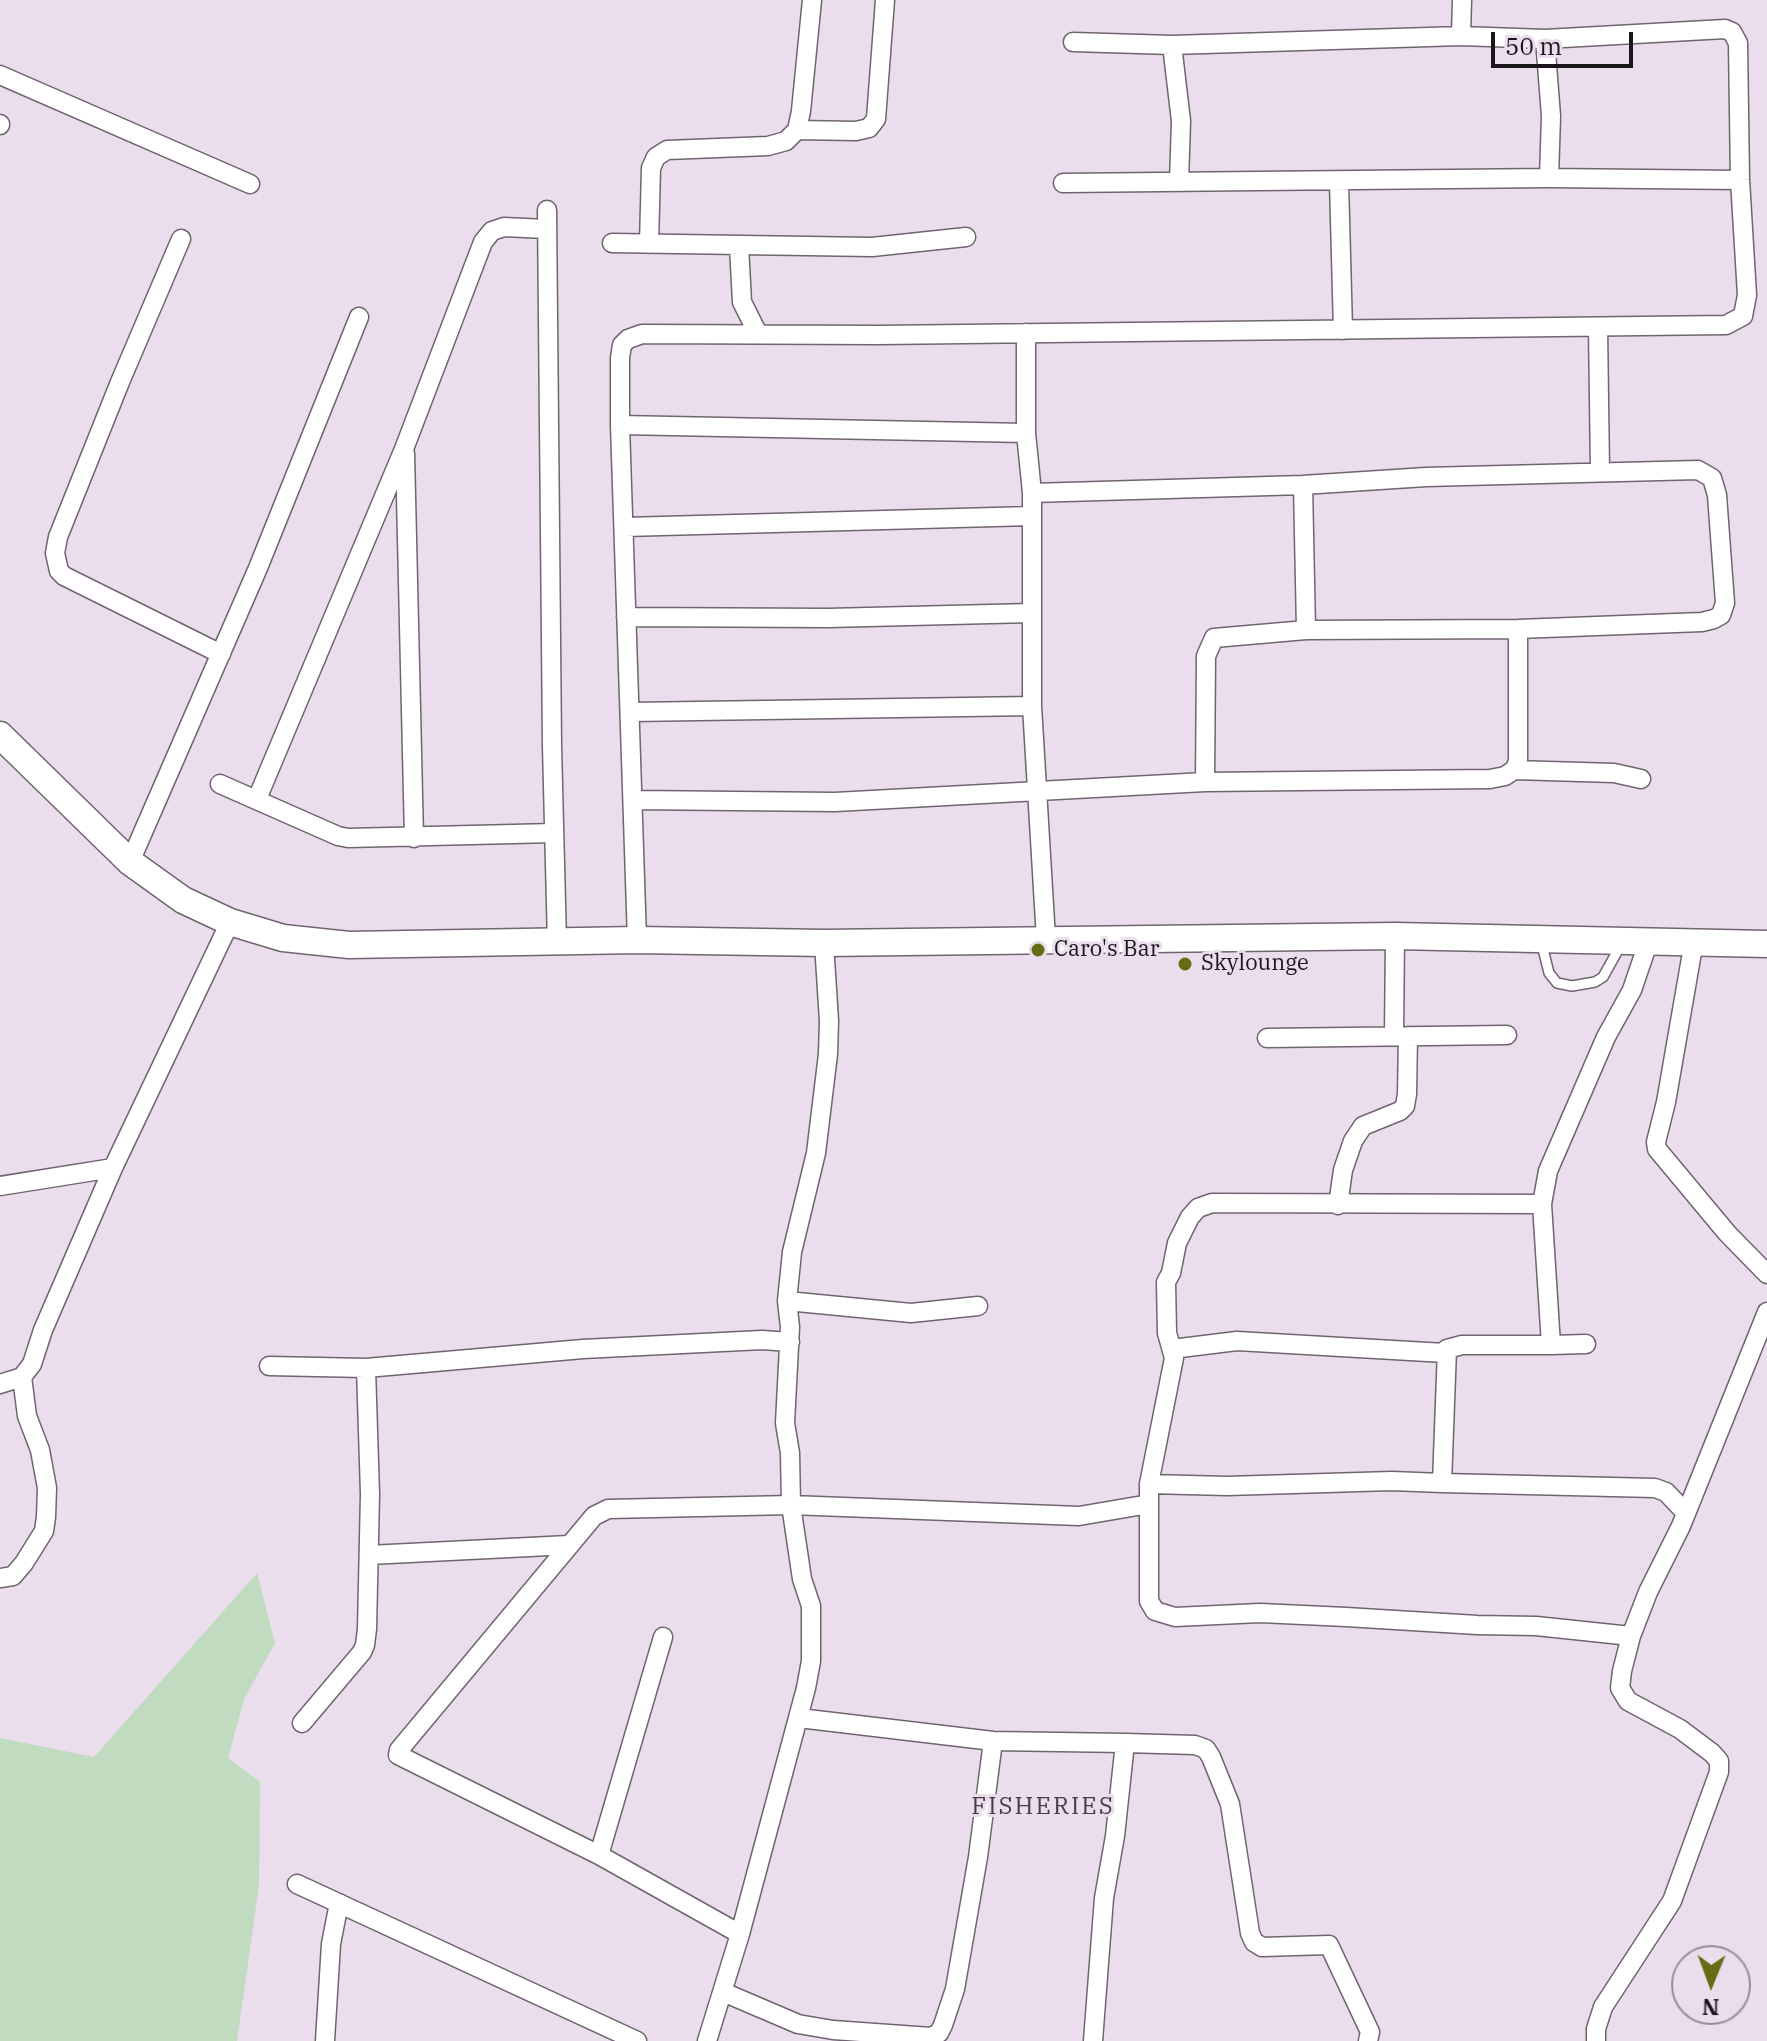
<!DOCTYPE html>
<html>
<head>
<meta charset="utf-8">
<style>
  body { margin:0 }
  #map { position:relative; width:1767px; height:2041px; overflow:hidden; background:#eaddec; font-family:"IBM Plex Serif",serif }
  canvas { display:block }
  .north { position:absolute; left:1671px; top:1945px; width:80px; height:80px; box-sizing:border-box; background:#eaddec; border:2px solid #978d98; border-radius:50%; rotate:181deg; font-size:22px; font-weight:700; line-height:32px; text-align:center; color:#1b161b }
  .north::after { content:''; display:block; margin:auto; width:28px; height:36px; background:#646d15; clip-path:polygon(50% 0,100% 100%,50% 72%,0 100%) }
  .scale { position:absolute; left:1491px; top:32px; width:142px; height:36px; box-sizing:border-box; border:4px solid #1b161b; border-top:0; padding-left:10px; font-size:24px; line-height:28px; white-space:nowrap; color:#1b161b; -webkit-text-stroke:6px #eaddec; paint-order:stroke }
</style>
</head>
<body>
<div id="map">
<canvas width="1767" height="2041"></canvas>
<div class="north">N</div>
<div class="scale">50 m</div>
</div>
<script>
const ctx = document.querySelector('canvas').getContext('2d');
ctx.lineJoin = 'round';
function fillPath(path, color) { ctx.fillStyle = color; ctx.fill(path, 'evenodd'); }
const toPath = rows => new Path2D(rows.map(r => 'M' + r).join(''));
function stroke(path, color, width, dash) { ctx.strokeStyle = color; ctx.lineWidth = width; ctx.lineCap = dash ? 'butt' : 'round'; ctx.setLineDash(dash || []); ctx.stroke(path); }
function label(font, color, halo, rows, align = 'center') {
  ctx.font = font + ' "IBM Plex Serif",serif'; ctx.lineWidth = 6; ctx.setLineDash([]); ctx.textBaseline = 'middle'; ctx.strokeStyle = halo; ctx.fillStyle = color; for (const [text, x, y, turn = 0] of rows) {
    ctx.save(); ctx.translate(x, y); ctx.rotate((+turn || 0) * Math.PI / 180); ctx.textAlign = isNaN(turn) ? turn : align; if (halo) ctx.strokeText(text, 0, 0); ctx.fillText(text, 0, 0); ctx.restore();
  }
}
const green = toPath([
  [257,1573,275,1643,244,1699,228,1758,260,1782,259,1885,237,2041,0,2041,0,1738,94,1757]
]);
const service = toPath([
  [1541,941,1549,973,1557,983,1572,986,1595,982,1603,977,1622,943]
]);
const minor = toPath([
  [1461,36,1462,0],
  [1545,39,1551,116,1549,178],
  [1172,45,1181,121,1179,182],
  [0,75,250,184],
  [0,125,0,124],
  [797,130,856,131,869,128,876,119,885,0],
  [1339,182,1343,330],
  [1063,183,1549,178,1740,180],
  [547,210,552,746,557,943],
  [181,239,120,382,58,537,55,553,59,571,64,576,221,654],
  [612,243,872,247,966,237],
  [649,244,651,168,656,157,667,150,768,146,786,141,797,130,801,111,812,0],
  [739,246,742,302,758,334],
  [1598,327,1600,472],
  [1026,333,1026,433,1032,493,1032,706,1046,939],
  [620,425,1026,433],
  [405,453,414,838],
  [1303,485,1306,630],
  [1032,493,1303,485,1426,477,1698,470,1712,478,1717,495,1725,603,1721,615,1714,619,1702,622,1518,629,1306,630,1214,638,1206,656,1205,782],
  [625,527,1032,516],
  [626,617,828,618,1031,613],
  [631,712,1032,706],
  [1514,770,1614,773,1641,779],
  [220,784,338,836,348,838,554,833],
  [257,799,404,449,483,242,492,231,504,227,546,229],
  [634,800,835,802,1205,782,1490,779,1505,776,1514,770,1518,762,1518,629],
  [130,862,258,568,359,317],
  [637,940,620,425,620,358,622,345,628,339,642,334,879,335,1726,325,1743,316,1747,295,1740,180,1738,43,1732,32,1725,29,1545,39,1461,36,1172,45,1073,42],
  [1694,941,1666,1102,1656,1142,1657,1149,1727,1233,1767,1274],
  [1394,1036,1395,936],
  [1267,1038,1507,1035],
  [0,1186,113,1168],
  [1542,1204,1212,1203,1198,1208,1190,1217,1177,1243,1171,1273,1166,1282,1167,1333,1174,1358,1149,1484,1149,1601,1155,1611,1175,1617,1260,1613,1346,1617,1477,1625,1536,1626,1631,1636],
  [1338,1205,1343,1170,1353,1141,1363,1126,1400,1111,1405,1106,1407,1094,1408,1036],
  [787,1301,911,1313,978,1306],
  [1551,1345,1586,1344],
  [1172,1349,1237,1341,1445,1353],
  [269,1366,366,1368,583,1349,762,1340,790,1342],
  [0,1384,22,1377,32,1364,43,1330,113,1168,230,922],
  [1442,1483,1655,1488,1666,1492,1686,1513],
  [1149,1484,1227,1486,1392,1481,1442,1483,1447,1349,1462,1345,1551,1345,1542,1204,1548,1171,1606,1037,1632,990,1649,940],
  [369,1555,569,1545],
  [0,1578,13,1576,24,1563,44,1531,46,1517,47,1488,40,1450,27,1416,22,1377],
  [302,1723,362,1652,365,1645,367,1629,370,1494,366,1368],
  [993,1741,1125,1743],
  [599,1855,663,1637],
  [297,1884,637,2041],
  [740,1934,599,1855,398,1755,399,1750,594,1516,608,1509,791,1505,1079,1516,1149,1504],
  [723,1992,798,2024,833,2030,931,2037,939,2033,943,2025,955,1989,978,1857,993,1741,799,1718],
  [325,2041,331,1944,339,1903],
  [707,2041,740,1934,806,1688,811,1661,811,1606,802,1579,791,1505,790,1453,785,1423,790,1327,787,1301,792,1252,816,1153,828,1054,829,1021,824,943],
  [1093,2041,1104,1898,1115,1836,1125,1743,1195,1745,1206,1749,1211,1757,1230,1804,1250,1933,1254,1942,1262,1947,1329,1945,1370,2032,1368,2041],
  [1596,2041,1596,2029,1603,2007,1672,1901,1719,1772,1719,1761,1712,1753,1680,1729,1628,1701,1620,1688,1622,1671,1631,1636,1648,1592,1681,1526,1767,1312]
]);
const secondary = toPath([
  [0,735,130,862,183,900,230,922,283,938,349,945,637,940,824,943,1395,936,1767,944]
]);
const markers = [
  [1038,950,8,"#646d15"],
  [1185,964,8,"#646d15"]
];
const poiNames = [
  ["Caro's Bar",1054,950],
  ["Skylounge",1201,964]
];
const neighbourhoodNames = [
  ["FISHERIES",1043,1807]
];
fillPath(green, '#c1dbc1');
stroke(service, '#706471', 12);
stroke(minor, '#706471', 21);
stroke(secondary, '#706471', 29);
stroke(service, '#fff', 9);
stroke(minor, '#fff', 18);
stroke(secondary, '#fff', 26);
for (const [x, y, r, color] of markers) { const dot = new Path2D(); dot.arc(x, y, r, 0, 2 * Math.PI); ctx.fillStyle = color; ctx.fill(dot); stroke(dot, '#eaddec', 3); }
label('22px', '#1b161b', '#eaddec', poiNames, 'left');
ctx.letterSpacing = '2px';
label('24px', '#483c48', '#eaddec', neighbourhoodNames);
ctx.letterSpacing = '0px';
</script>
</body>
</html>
